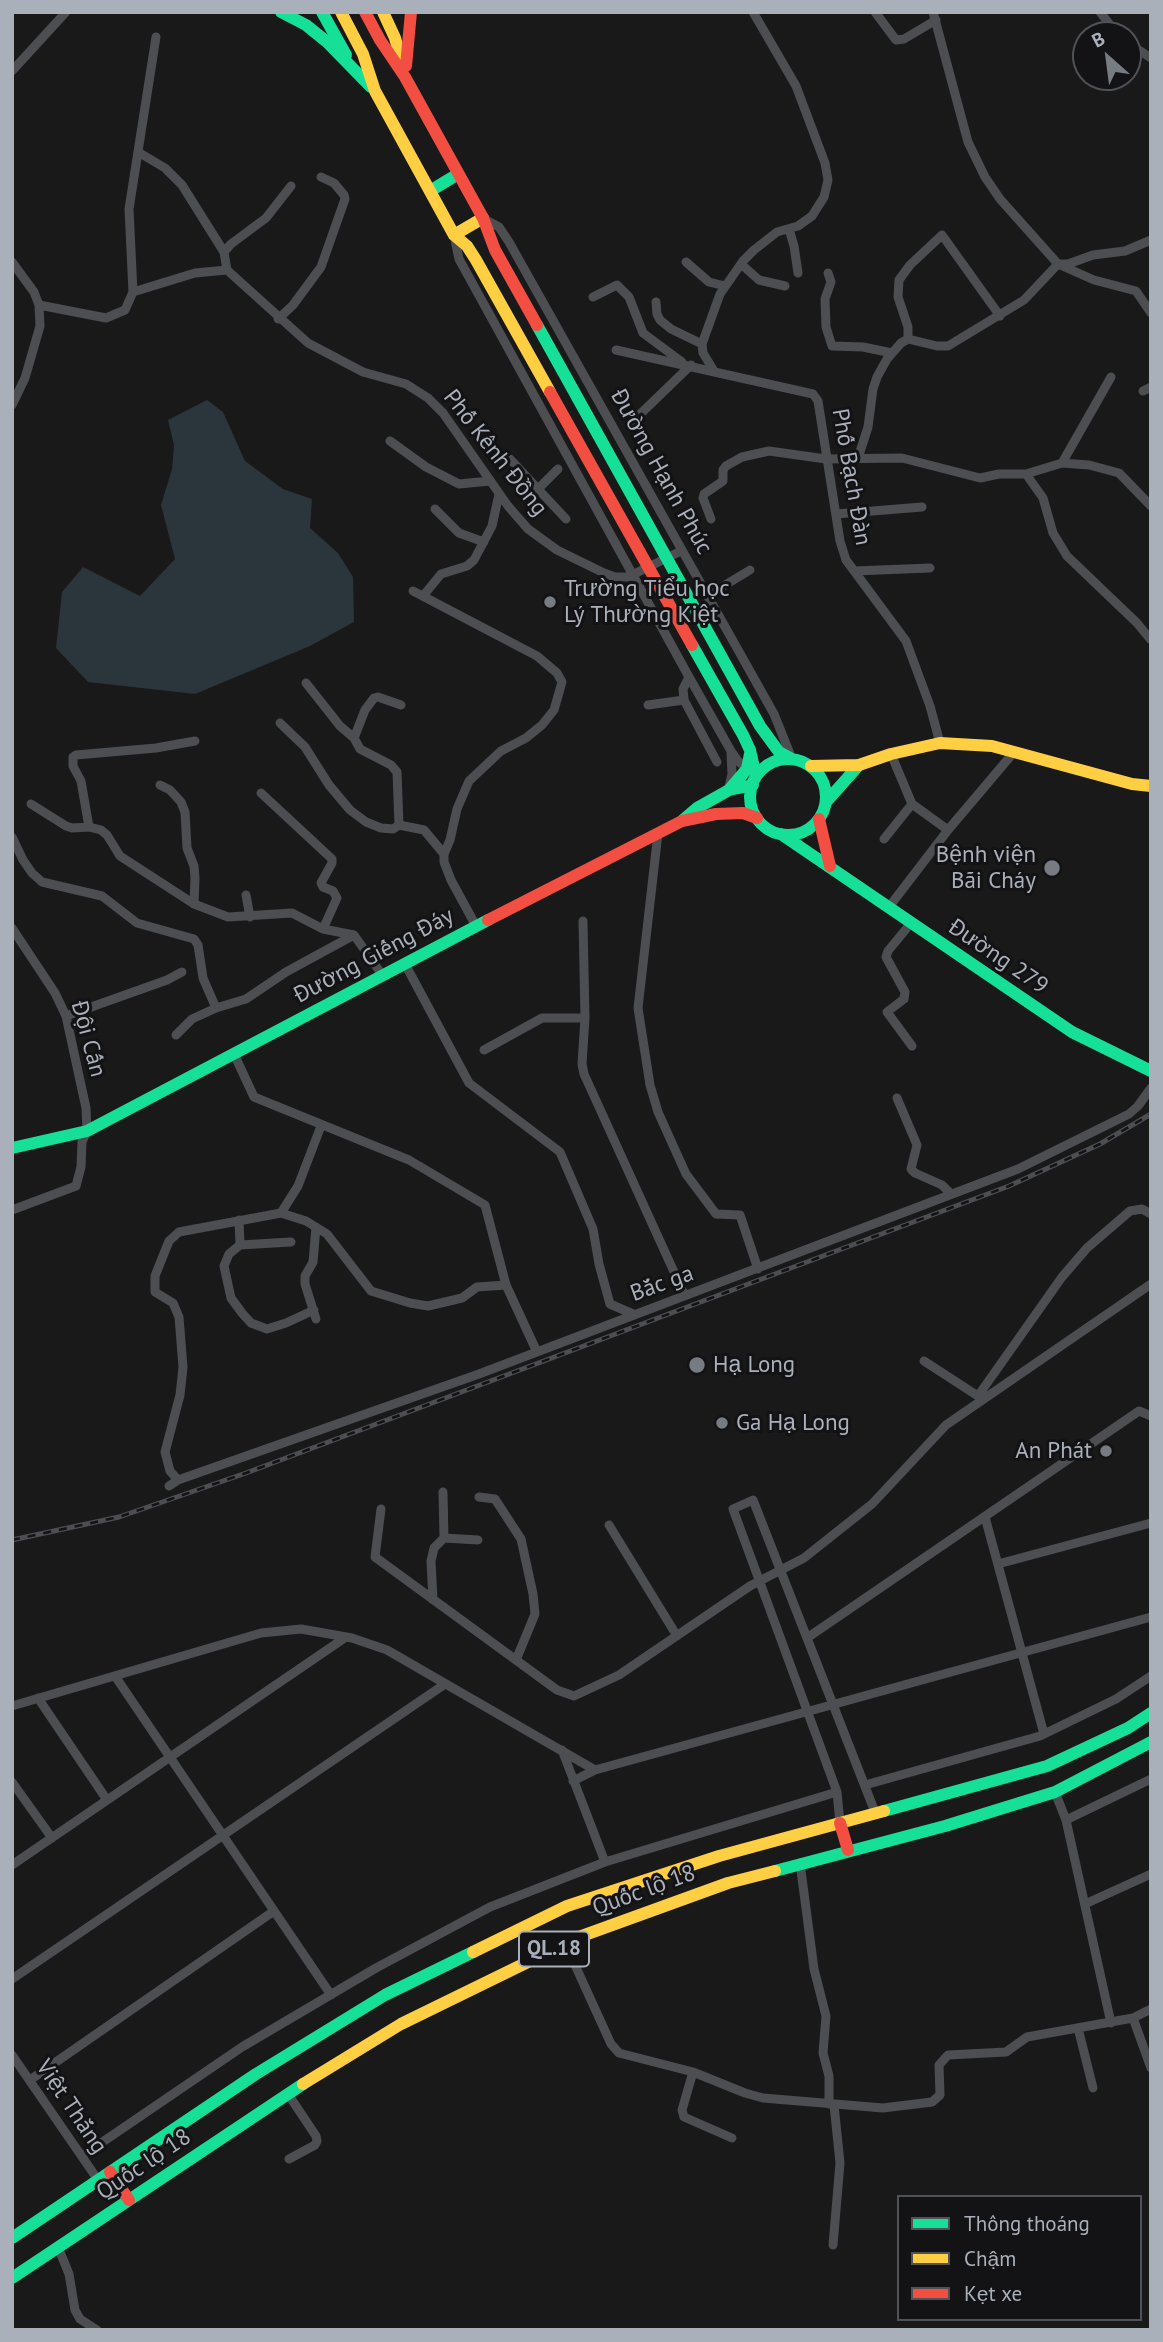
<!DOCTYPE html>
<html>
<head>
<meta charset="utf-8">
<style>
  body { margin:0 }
  #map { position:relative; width:1163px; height:2342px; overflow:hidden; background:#191919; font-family:"PT Sans",sans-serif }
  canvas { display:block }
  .frame { position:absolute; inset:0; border:14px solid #aab0ba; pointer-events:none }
  .legend { position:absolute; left:897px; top:2195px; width:245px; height:126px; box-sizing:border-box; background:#131315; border:2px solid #4f5257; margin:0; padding:9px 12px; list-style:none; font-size:21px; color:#aab0ba }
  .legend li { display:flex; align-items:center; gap:14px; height:35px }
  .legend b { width:35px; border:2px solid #4f5257 }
  .north { position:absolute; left:1072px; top:21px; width:70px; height:70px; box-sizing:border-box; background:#131315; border:2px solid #4f5257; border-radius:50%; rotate:332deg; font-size:19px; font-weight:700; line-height:28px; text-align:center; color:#aab0ba }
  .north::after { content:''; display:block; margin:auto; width:24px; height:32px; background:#777b82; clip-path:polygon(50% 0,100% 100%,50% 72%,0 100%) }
</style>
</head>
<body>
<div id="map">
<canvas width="1163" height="2342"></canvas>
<div class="frame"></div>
<ul class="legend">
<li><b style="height:9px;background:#16e098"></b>Thông thoáng</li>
<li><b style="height:9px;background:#ffcf43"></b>Chậm</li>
<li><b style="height:9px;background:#f24e42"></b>Kẹt xe</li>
</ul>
<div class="north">B</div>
</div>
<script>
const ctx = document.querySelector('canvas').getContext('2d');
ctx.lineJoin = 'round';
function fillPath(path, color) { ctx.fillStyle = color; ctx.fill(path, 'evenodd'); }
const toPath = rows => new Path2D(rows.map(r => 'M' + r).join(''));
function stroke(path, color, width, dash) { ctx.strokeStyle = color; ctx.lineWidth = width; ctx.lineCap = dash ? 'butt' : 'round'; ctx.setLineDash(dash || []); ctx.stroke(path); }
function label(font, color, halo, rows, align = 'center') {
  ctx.font = font + ' "PT Sans",sans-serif'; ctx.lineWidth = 6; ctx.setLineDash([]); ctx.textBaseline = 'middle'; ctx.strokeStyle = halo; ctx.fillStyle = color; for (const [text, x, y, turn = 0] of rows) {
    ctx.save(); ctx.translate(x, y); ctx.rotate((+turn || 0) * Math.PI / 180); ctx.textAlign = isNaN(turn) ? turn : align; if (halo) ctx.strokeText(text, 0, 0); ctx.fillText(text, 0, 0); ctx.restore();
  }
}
const water = toPath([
  [207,400,223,412,245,461,283,489,312,499,310,528,338,553,353,577,354,622,310,646,195,694,88,682,56,648,62,592,83,567,140,596,175,559,161,505,172,469,174,445,168,420]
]);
const street = toPath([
  [875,12,896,40,904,39,936,20],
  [933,12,968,142,985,177,1000,199,1058,264,1094,280,1136,291,1151,313],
  [1100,12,1118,35],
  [1128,43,1151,58],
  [12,71,66,12],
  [138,152,165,168,182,185,224,252,227,270],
  [484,219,499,227,509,242,774,714,792,759],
  [789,229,794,246,798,273],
  [454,235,459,259,689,677,731,751,738,761,750,771],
  [224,252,231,244,266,218,291,186],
  [12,262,34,292,39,305,40,326,25,378,12,405],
  [686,262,709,282,725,286],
  [741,264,759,280,785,286],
  [828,273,831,282,825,299,826,327,832,346,863,347,892,353],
  [133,292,129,209,156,37],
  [593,297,617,285,629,297,643,333,682,362],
  [656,302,657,314,660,320,671,329,702,344],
  [39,305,106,318,125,310,133,292,195,273,227,270,308,343,363,372,406,384,428,398,443,413,508,506,528,529,557,550,604,573,615,577,628,577,681,551],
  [278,319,293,305,321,267,345,199,344,195,334,183,321,177],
  [908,339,908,327,898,297,899,280,910,265,942,235,1000,316],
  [616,350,813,394,818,401,840,541,846,560,906,641,930,706,940,743],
  [714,371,703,353,702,344,720,294,743,261,754,250,777,232,798,226,812,216,824,197,828,180,825,163,796,86,753,12],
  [1143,391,1151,387],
  [631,423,691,365],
  [390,441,426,467,459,484,490,481],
  [858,458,868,427,873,389,877,377,887,359,901,343,908,339,937,346,948,346,1024,300,1058,264,1068,264,1093,255,1125,251,1151,240],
  [510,459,566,519],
  [1062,463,1111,377],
  [1026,474,1043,498,1053,533,1067,556,1137,623,1151,640],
  [537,490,558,469],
  [435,509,459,533,484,542],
  [836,514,922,507],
  [711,519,703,498,704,494,723,481,723,470,726,466,742,457,769,451,826,459,902,458,980,478,999,474,1026,474,1062,463,1089,465,1119,473,1151,506],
  [854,571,930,568],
  [413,591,537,656,557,673,562,682,554,710,542,725,526,738,501,751,469,781,457,809,450,840,444,854,444,862,451,880,476,926],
  [423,596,441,574,467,566,474,560,492,526,499,494],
  [707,596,750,570],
  [689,677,683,689,684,700,717,762],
  [306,683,340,726,354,738],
  [648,705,684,700],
  [280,723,305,747,329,785,350,810,366,822,381,828,393,829,399,825,424,830,444,854],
  [891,754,912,804,948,830],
  [160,785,170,790,181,802,185,812,187,848,194,866,195,878,194,904],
  [729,787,732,774,731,753],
  [261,793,332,859,332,863,321,883,323,887,333,891,337,898,323,929],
  [31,804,66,826,72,828,89,827,101,830,107,835,120,856,194,904,228,917,292,913,323,929,354,935,383,976],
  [399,825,397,772,391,765,360,749,354,738,365,710,374,698,378,697,401,705],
  [89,827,81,781,73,766,73,757,76,755,156,748,195,741],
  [658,833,638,1008,650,1085,658,1112,686,1174,716,1214,740,1215,758,1269],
  [12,837,23,860,32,873,42,882,102,896,137,923,194,939,198,945,203,978,216,1008],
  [884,839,912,804],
  [246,895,250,917],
  [889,907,948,830,1014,752],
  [583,921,585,1018,582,1064,584,1074,685,1296],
  [911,923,888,951,886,957,905,992,904,999,887,1012,912,1046],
  [12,928,55,993,66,1016,86,1108,87,1131,82,1142,81,1167,76,1186,12,1210],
  [405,964,469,1083,560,1152,593,1229,599,1264,610,1304,633,1314],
  [66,1016,167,980,182,972],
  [176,1035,192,1019,216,1008,246,999,286,972,354,935],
  [484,1050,542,1018,585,1018],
  [234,1054,254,1097,409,1160,485,1205,506,1285,537,1352],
  [897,1098,917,1145,911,1169,915,1173,942,1185,951,1194],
  [281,1213,298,1186,321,1126],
  [239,1220,240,1245,229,1254,224,1266,231,1298,242,1313,251,1323,267,1329,286,1323,314,1310],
  [240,1245,291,1242],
  [316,1319,305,1284,305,1276,313,1262,316,1227],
  [924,1361,981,1398],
  [978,1396,1062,1277,1087,1248,1130,1211,1142,1209,1151,1214],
  [178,1480,170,1471,165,1452,180,1395,183,1367,179,1317,173,1303,155,1292,155,1276,169,1241,179,1232,281,1213,306,1221,327,1234,371,1291,410,1303,428,1306,462,1298,477,1287,506,1285],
  [169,1486,178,1480,479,1374,1018,1169,1129,1114,1138,1106,1151,1088],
  [479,1497,495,1499,521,1539,533,1594,535,1614,516,1660],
  [381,1509,375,1557,557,1690,574,1696,619,1675,750,1586,804,1558,872,1504,946,1425,1151,1284],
  [985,1517,1044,1734],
  [609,1525,677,1636],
  [444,1538,478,1540],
  [998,1564,1151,1523],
  [433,1600,431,1561,434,1548,444,1538,443,1492],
  [807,1638,1139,1411,1151,1416],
  [115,1676,331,1995],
  [38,1698,107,1800],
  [12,1706,261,1633,301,1629,352,1638,387,1650,595,1770],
  [562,1750,605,1862],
  [573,1781,595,1770,1151,1617],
  [12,1782,52,1838],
  [865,1785,1040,1736,1116,1699,1151,1676],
  [1055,1792,1066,1820,1111,2023],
  [1066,1820,1151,1779],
  [840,1823,837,1792,733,1509,753,1500,875,1812],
  [800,1863,814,1969,826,2016,823,2053,829,2076,829,2104],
  [12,1865,346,1637],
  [1085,1904,1151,1874],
  [565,1943,611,2044,619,2053,693,2072,745,2093,763,2098,883,2108,932,2102,940,2095,939,2065,948,2055,1006,2052,1027,2037,1133,2018,1151,2009],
  [12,1979,445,1684],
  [1133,2018,1151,2068],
  [1078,2028,1093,2088],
  [12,2055,98,2180],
  [693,2072,682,2110,684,2117,732,2138],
  [30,2080,274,1911],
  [288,2094,316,2136,317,2141,315,2145,289,2159],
  [82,2156,242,2047,376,1968,490,1907,605,1862,837,1792],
  [833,2245,840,2163,834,2105],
  [58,2247,69,2274,75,2310,80,2319,97,2330]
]);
const fast = toPath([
  [281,12,306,25,327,42,371,87],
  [322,12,346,55],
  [430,191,458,174],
  [537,325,760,726,779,752,792,759],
  [692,645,743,735,750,750,756,776],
  '750 797a38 38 0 1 1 76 0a38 38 0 1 1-76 0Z',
  [729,790,747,769,750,754],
  [826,802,859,765],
  [683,820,697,808,729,790,753,785],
  [781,834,1072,1032,1151,1071],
  [12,1148,87,1131,488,920],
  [884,1811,1047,1766,1128,1728,1151,1713],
  [775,1871,945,1826,1055,1792,1151,1742],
  [12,2238,256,2074,385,1995,473,1952],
  [12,2278,303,2084]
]);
const slow = toPath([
  [341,12,363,54,375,91,454,235,467,246,476,260,550,392],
  [383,12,395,38,403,66],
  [454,235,483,218],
  [811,766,859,765,891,754,940,743,992,746,1132,784,1151,786],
  [473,1952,567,1906,719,1856,884,1811],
  [303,2084,401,2024,579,1937,728,1883,775,1871]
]);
const jam = toPath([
  [365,12,380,40,405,77,483,218,495,250,537,325],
  [406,66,411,12],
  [550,392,692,645],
  [819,819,830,866],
  [488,920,682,821,716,814,743,813,757,818],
  [840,1823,848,1850],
  [110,2172,129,2200]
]);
const rail = toPath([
  [12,1540,119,1517,246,1473,1009,1186,1100,1144,1151,1114]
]);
const markers = [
  [550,602,7,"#777b82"],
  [1052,868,9,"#777b82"],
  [697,1365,9,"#777b82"],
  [722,1423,7,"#777b82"],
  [1106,1451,7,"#777b82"]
];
const shields = [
  [554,1949,70]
];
const shieldNames = [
  ["QL.18",554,1949]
];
const streetNames = [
  ["Phố Kênh Đồng",495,453,52],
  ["Đường Hạnh Phúc",661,472,61],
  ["Phố Bạch Đàn",851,477,80],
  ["Đường Giếng Đáy",374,956,-28],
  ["Đường 279",998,957,34],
  ["Đội Cấn",88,1039,75],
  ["Bắc ga",662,1284,-20],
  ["Quốc lộ 18",644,1891,-20],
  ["Việt Thắng",71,2107,56],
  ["Quốc lộ 18",144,2165,-34]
];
const poiNames = [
  ["Trường Tiểu học",564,589],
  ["Lý Thường Kiệt",564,615],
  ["Bệnh viện",1036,855,"right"],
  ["Bãi Cháy",1036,881,"right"],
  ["Hạ Long",713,1365],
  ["Ga Hạ Long",736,1423],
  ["An Phát",1092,1451,"right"]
];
fillPath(water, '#2b353c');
stroke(street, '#4d4e52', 9);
stroke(fast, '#16e098', 12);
stroke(slow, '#ffcf43', 12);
stroke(jam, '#f24e42', 12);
stroke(rail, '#4d4e51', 5);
stroke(rail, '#131315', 2.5, [8]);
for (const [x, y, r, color] of markers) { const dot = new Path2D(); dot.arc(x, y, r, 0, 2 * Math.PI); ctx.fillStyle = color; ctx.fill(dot); stroke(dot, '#131315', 2.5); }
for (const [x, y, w] of shields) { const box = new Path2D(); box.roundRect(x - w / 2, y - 17.5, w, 35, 5); ctx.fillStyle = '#131315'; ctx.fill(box); stroke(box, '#aab0ba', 2); }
label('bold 21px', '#aab0ba', null, shieldNames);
label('23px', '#aab0ba', '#131315', streetNames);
label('23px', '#aab0ba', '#131315', poiNames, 'left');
</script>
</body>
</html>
